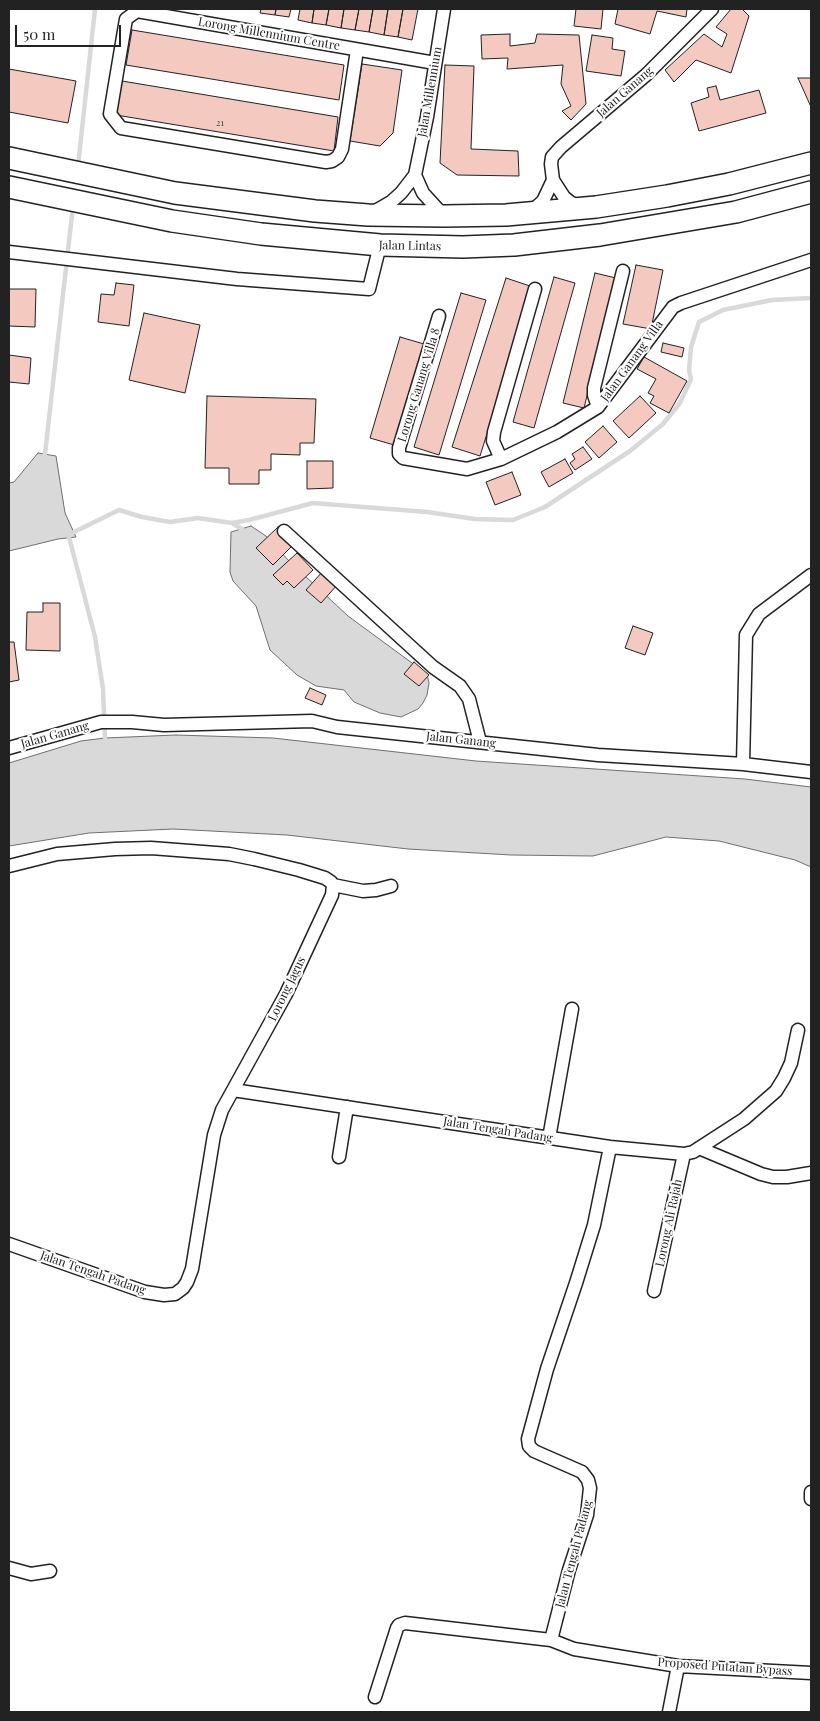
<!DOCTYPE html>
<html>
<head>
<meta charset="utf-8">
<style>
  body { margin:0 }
  #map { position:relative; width:820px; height:1721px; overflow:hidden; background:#fff; font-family:"Playfair Display",serif }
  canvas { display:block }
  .frame { position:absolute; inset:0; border:10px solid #222; pointer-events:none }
  .scale { position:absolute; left:15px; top:25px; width:106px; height:22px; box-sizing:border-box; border:2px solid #222; border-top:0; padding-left:6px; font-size:15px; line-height:18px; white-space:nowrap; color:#222; -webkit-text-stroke:4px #fff; paint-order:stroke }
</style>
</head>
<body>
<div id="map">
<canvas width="820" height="1721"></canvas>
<div class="frame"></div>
<div class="scale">50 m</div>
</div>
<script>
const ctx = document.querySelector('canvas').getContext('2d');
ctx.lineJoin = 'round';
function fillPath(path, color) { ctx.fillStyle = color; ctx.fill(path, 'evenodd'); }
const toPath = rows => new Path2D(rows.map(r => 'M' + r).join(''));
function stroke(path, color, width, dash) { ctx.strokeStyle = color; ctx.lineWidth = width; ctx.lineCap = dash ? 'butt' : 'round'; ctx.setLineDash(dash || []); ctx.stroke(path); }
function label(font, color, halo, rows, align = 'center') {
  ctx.font = font + ' "Playfair Display",serif'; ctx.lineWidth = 4; ctx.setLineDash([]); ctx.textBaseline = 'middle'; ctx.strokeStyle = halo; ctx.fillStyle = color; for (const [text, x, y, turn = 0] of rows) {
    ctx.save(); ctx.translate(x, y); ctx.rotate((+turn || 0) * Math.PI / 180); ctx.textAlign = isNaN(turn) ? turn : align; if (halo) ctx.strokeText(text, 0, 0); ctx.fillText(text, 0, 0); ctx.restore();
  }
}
const water = toPath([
  [38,453,56,456,65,513,76,537,58,539,9,551,9,483,14,482,38,453],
  [251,526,266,536,289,561,348,616,427,674,429,683,427,695,423,703,418,709,401,717,380,713,354,702,344,690,316,686,297,675,270,650,256,606,233,581,230,572,231,532,251,526],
  [176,735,273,738,476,761,745,779,811,787,811,867,795,860,719,841,666,837,593,856,511,855,408,849,287,835,173,829,89,833,9,846,9,763,81,741,105,738,176,735]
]);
const stream = toPath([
  [78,166,95,9],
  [45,454,73,206],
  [232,523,249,520,313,503,427,512,475,519,513,520,545,507,630,451,663,424,680,403,691,379,689,370,691,347,699,322,723,310,772,300,811,298],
  [74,532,119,510,142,517,170,522,198,518,232,523,242,529],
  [69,537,95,637,103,689,105,738]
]);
const building = toPath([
  [261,9,276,9,275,15,260,13,261,9],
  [276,9,291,9,289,17,275,15,276,9],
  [300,9,314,9,312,23,298,20,300,9],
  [314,9,329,9,326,25,312,23,314,9],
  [329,9,344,9,341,28,326,25,329,9],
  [344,9,359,9,355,30,341,28,344,9],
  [359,9,373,9,369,32,355,30,359,9],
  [373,9,388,9,384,35,369,32,373,9],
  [388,9,403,9,398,37,384,35,388,9],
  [403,9,418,9,412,40,398,37,403,9],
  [576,9,603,9,601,29,574,26,576,9],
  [618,9,687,9,686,17,657,11,650,34,615,24,618,9],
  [731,9,742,9,749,16,731,73,696,60,674,82,665,70,704,34,722,47,727,34,716,27,731,9],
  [132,30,344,65,339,100,126,65,132,30],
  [510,34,510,46,535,43,537,34,579,35,586,104,571,120,562,111,571,106,561,84,563,65,507,69,508,58,482,59,481,35,510,34],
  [592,35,613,38,612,49,625,51,621,76,586,71,592,35],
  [362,64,402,70,393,133,380,146,350,141,362,64],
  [445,65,474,66,471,149,518,151,519,176,457,175,440,163,445,65],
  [9,69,76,81,68,123,9,112,9,69],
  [798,78,811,78,811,107,798,78],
  [122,81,338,117,334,151,116,115,122,81],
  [716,86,720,100,759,90,766,113,699,131,691,103,709,97,707,88,716,86],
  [636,265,663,270,651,329,623,324,636,265],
  [595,273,616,278,584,408,563,403,595,273],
  [554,277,575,283,534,428,513,422,554,277],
  [506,278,533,287,480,456,452,447,506,278],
  [116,283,134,285,129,326,98,322,101,294,114,295,116,283],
  [9,289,36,289,35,327,9,326,9,289],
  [461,293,486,300,439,455,414,447,461,293],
  [144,313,200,325,185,393,129,380,144,313],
  [400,337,424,344,394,445,370,438,400,337],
  [663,343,684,348,682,357,661,352,663,343],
  [9,355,31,358,29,384,9,382,9,355],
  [644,357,687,381,669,413,650,403,654,396,648,393,656,379,637,369,644,357],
  [207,396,316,399,314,443,300,443,300,455,271,454,271,470,259,470,259,484,229,484,229,468,205,468,207,396],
  [640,396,656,413,629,438,613,421,640,396],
  [603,426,617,442,599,458,585,442,603,426],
  [583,447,592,459,575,470,570,463,575,459,572,454,583,447],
  [565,459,573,473,549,487,541,472,565,459],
  [307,461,333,461,333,488,307,489,307,461],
  [512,472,521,495,495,505,486,482,512,472],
  [278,527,295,543,273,565,256,548,278,527],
  [297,553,313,570,294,588,287,581,283,585,273,575,297,553],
  [323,571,338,584,321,603,306,590,323,571],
  [43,603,60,603,60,651,26,650,27,612,43,612,43,603],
  [633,626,653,633,645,655,625,648,633,626],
  [9,642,14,642,19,680,9,682,9,642],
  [414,662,429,675,419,686,404,674,414,662],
  [310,688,326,695,322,705,305,698,310,688]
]);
const minor = toPath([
  [357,50,342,149,338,157,332,161,326,162,121,128,110,114,126,19,137,11,435,63],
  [415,175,423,193,444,216],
  [581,208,570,202,564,197,553,180,551,164,552,157,561,147,646,75,712,9],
  [531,212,543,201,553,180],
  [372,213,391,202,401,193,415,175,427,117,444,9],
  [9,252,237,279,369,289,380,245],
  [439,316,399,448,399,454,403,458,467,469,501,459,557,432,598,407,673,307,681,303,811,260],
  [598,407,594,395,594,388,623,271],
  [501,459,493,441,494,432,535,289],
  [284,531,433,667,460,686,469,699,480,742],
  [9,748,101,722,132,722,164,725,312,721,337,727,598,755,743,764,811,772],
  [743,764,746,635,759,614,811,575],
  [9,866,57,854,115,849,151,848,229,854,254,859,299,870,325,878,331,882,333,885],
  [333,885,363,891,376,890,391,886],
  [233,1090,610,1147,684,1154,693,1152,744,1119,776,1091,784,1078,791,1063,798,1030],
  [549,1138,572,1009],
  [699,1148,761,1174,773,1177,787,1177,811,1173],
  [339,1157,347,1107],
  [9,1244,145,1292,164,1295,175,1294,183,1288,187,1282,192,1269,214,1135,222,1110,286,994,332,895,333,885],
  [654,1291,684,1154],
  [811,1492,811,1499],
  [9,1568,31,1574,50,1571],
  [551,1640,569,1570,587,1515,590,1488,588,1480,582,1472,534,1451,529,1446,528,1439,547,1369,576,1283,594,1225,610,1147],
  [375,1697,397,1628,399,1625,405,1623,551,1640,574,1649,678,1666,811,1673],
  [669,1712,678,1666]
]);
const trunk = toPath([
  [9,158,175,193,315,211,368,215,444,216,506,215,596,207,667,196,729,184,811,163],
  [9,187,172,221,261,234,380,245,463,247,514,245,600,235,736,212,811,192]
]);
const numberNames = [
  ["21",220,123]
];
const streetNames = [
  ["Lorong Millennium Centre",269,34,10],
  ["Jalan Millennium",430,92,-80],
  ["Jalan Ganang",625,92,-41],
  ["Jalan Lintas",410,246,1],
  ["Jalan Ganang Villa",632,361,-54],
  ["Lorong Ganang Villa 8",419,385,-73],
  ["Jalan Ganang",55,735,-16],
  ["Jalan Ganang",461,740,6],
  ["Lorong Jagus",287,989,-64],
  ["Jalan Tengah Padang",498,1130,9],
  ["Lorong Ali Rajah",669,1223,-78],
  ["Jalan Tengah Padang",93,1273,19],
  ["Jalan Tengah Padang",574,1554,-75],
  ["Proposed Putatan Bypass",725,1667,4]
];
fillPath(water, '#d9d9d9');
stroke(water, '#6f6f6f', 1);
stroke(stream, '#d9d9d9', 4.5);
fillPath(building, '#f3c9c0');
stroke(building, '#222', 1);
stroke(minor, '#222', 15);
stroke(trunk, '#222', 24);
stroke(minor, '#fff', 12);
stroke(trunk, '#fff', 21);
label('10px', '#564c4a', null, numberNames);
label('12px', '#222', '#fff', streetNames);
</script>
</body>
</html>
